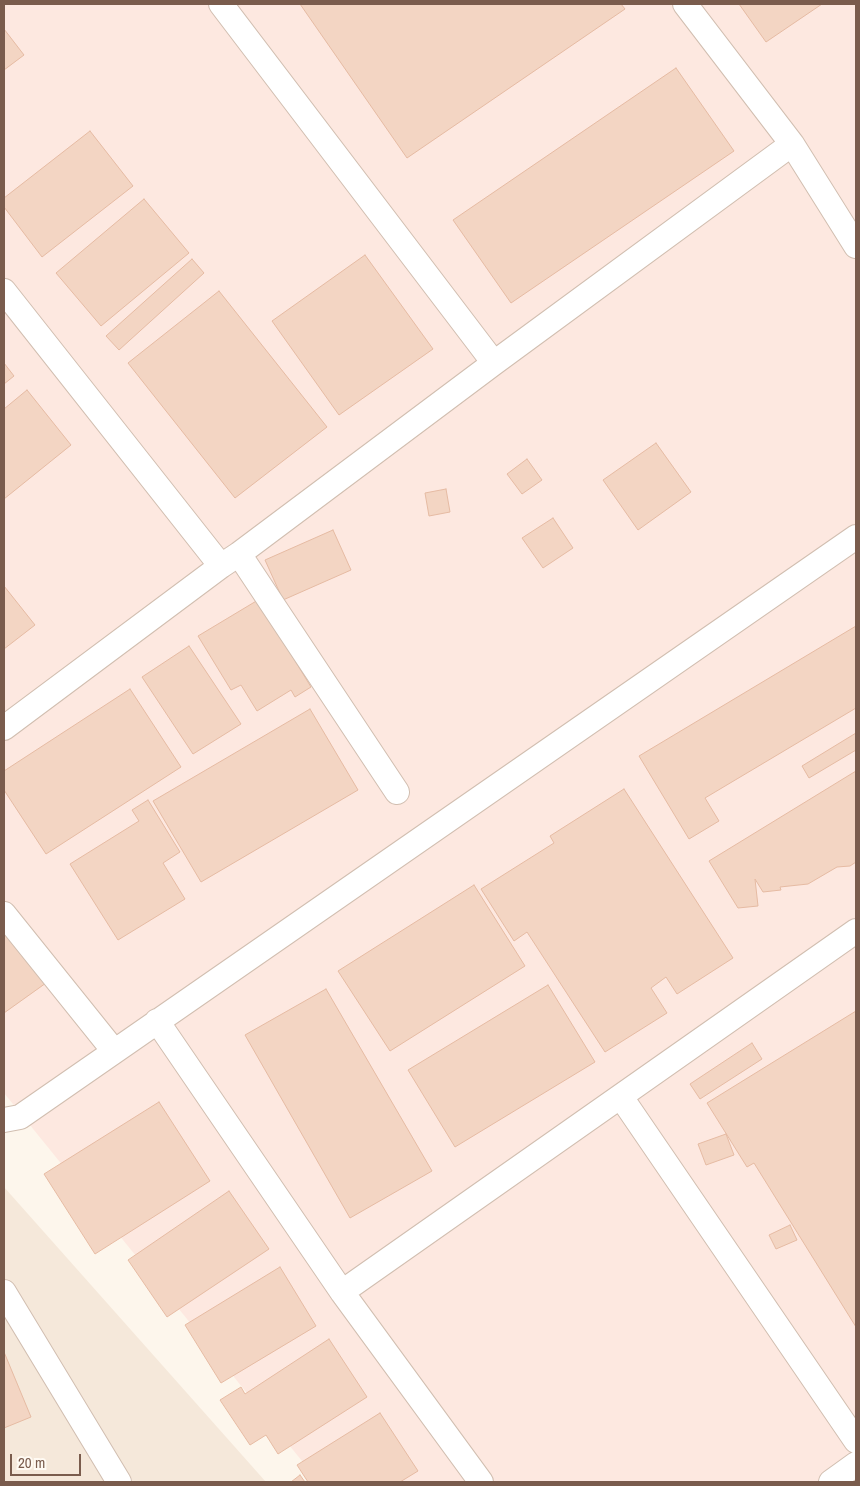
<!DOCTYPE html>
<html>
<head>
<meta charset="utf-8">
<style>
  body { margin:0 }
  #map { position:relative; width:860px; height:1486px; overflow:hidden; background:#fdf6ec; font-family:"Archivo Narrow",sans-serif }
  canvas { display:block }
  .frame { position:absolute; inset:0; border:5px solid #7a5c4d; pointer-events:none }
  .scale { position:absolute; left:10px; top:1454px; width:71px; height:22px; box-sizing:border-box; border:2px solid #7a5c4d; border-top:0; padding-left:6px; font-size:15px; line-height:18px; white-space:nowrap; color:#7a5c4d; -webkit-text-stroke:4px #fffaf3; paint-order:stroke }
</style>
</head>
<body>
<div id="map">
<canvas width="860" height="1486"></canvas>
<div class="frame"></div>
<div class="scale">20 m</div>
</div>
<script>
const ctx = document.querySelector('canvas').getContext('2d');
ctx.lineJoin = 'round';
function fillPath(path, color) { ctx.fillStyle = color; ctx.fill(path, 'evenodd'); }
const toPath = rows => new Path2D(rows.map(r => 'M' + r).join(''));
function stroke(path, color, width, dash) { ctx.strokeStyle = color; ctx.lineWidth = width; ctx.lineCap = dash ? 'butt' : 'round'; ctx.setLineDash(dash || []); ctx.stroke(path); }
const residential = toPath([
  [4,1187,266,1482,4,1482]
]);
const commercial = toPath([
  [4,4,856,4,856,1482,319,1482,4,1093]
]);
const building = toPath([
  [300,4,621,4,625,9,407,158,300,4],
  [739,4,822,4,766,42,739,4],
  [4,29,24,55,4,70,4,29],
  [676,68,734,151,511,303,453,220,676,68],
  [90,131,133,186,42,257,4,207,4,198,90,131],
  [144,199,189,253,101,326,56,273,144,199],
  [365,255,433,349,339,415,272,321,365,255],
  [192,259,204,273,119,350,106,336,192,259],
  [219,291,327,427,235,498,128,363,219,291],
  [4,363,14,376,4,384,4,363],
  [27,390,71,445,4,499,4,409,27,390],
  [656,443,691,492,638,530,603,480,656,443],
  [527,459,542,480,522,494,507,474,527,459],
  [446,489,450,512,429,516,425,493,446,489],
  [553,518,573,548,543,568,522,538,553,518],
  [333,530,351,570,283,600,265,560,333,530],
  [4,586,35,625,4,649,4,586],
  [258,600,311,687,295,697,291,690,257,711,241,685,231,690,198,636,258,600],
  [856,626,856,708,705,798,719,821,689,839,639,756,856,626],
  [189,646,241,724,193,754,142,677,189,646],
  [130,689,181,767,46,854,4,790,4,771,130,689],
  [310,709,358,790,201,882,153,801,310,709],
  [856,733,856,750,809,778,802,766,856,733],
  [856,771,856,862,850,866,837,867,808,884,780,887,781,890,763,892,755,879,758,906,738,908,709,861,856,771],
  [624,789,733,958,677,994,666,977,651,988,667,1013,605,1052,527,932,514,941,481,889,554,843,550,836,624,789],
  [148,800,180,852,163,863,185,899,118,940,70,864,139,821,132,810,148,800],
  [474,885,525,966,390,1051,338,971,474,885],
  [4,926,46,983,4,1013,4,926],
  [548,985,595,1062,455,1147,408,1070,548,985],
  [326,989,432,1171,350,1218,245,1035,326,989],
  [856,1011,856,1327,754,1163,747,1167,707,1103,856,1011],
  [752,1043,762,1059,700,1099,690,1084,752,1043],
  [159,1102,210,1181,95,1254,44,1174,159,1102],
  [726,1134,734,1155,706,1165,698,1144,726,1134],
  [229,1191,269,1249,167,1317,128,1260,229,1191],
  [790,1225,797,1240,776,1249,769,1235,790,1225],
  [280,1267,316,1326,221,1383,185,1325,280,1267],
  [329,1339,367,1397,278,1454,266,1435,250,1445,220,1400,241,1387,245,1394,329,1339],
  [4,1352,31,1417,4,1428,4,1352],
  [380,1413,418,1471,400,1482,308,1482,297,1465,380,1413],
  [300,1475,305,1482,291,1482,300,1475]
]);
const minor = toPath([
  [221,4,494,363],
  [685,4,792,144,856,246],
  [4,291,221,566],
  [239,554,397,792],
  [4,728,221,566,239,554,494,363,792,144],
  [4,914,114,1051],
  [157,1021,342,1292,481,1482],
  [621,1097,856,1441],
  [4,1120,20,1117,856,537],
  [4,1292,119,1482],
  [342,1292,856,931],
  [831,1482,856,1464]
]);
fillPath(residential, '#f5e8da');
fillPath(commercial, '#fde8e0');
fillPath(building, '#f3d5c3');
stroke(building, '#e6bba3', 1);
stroke(minor, '#d1beb0', 26);
stroke(minor, '#fff', 24);
</script>
</body>
</html>
